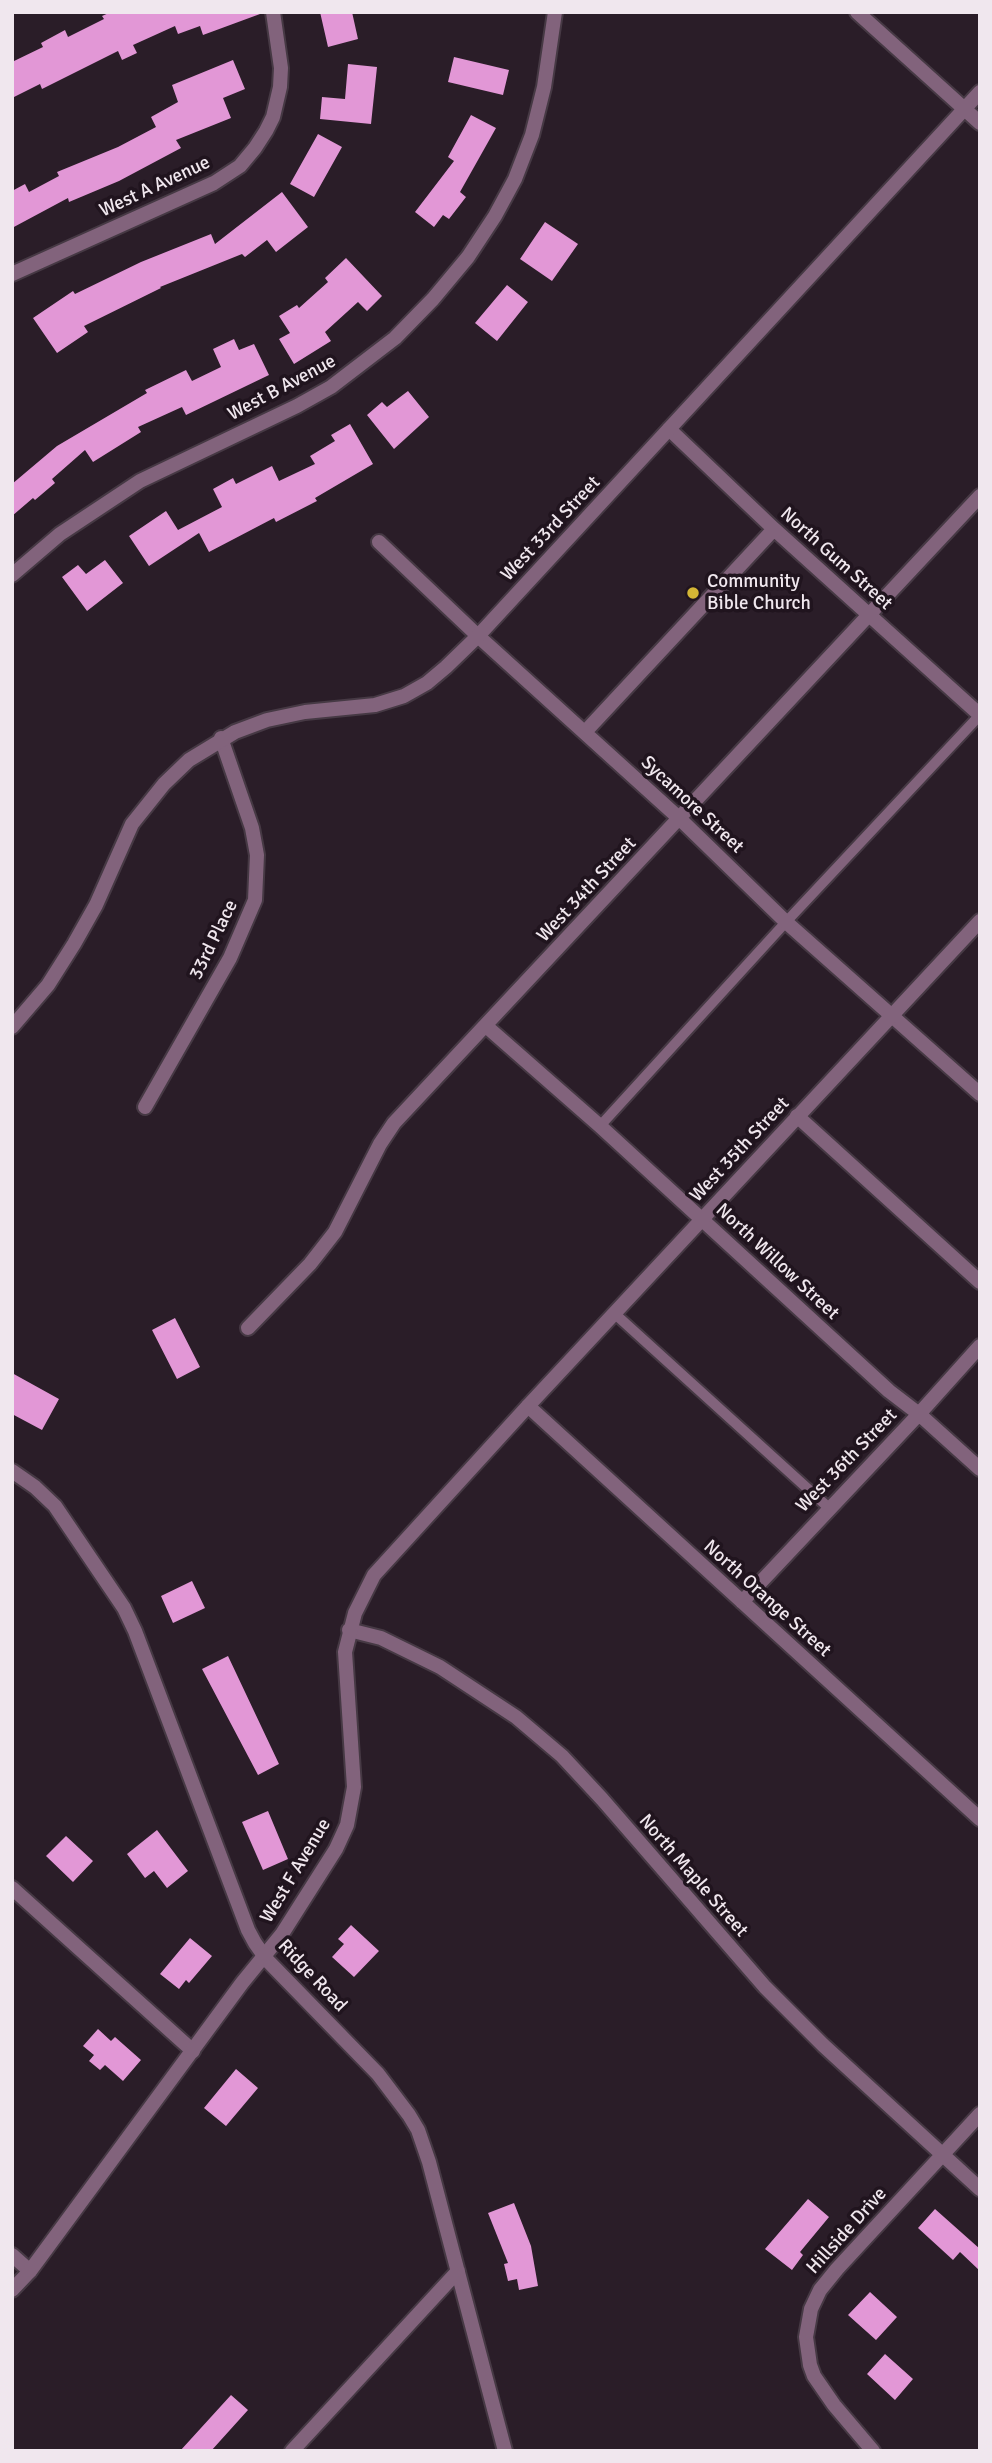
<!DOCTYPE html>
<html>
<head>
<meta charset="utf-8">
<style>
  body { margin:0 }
  #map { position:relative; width:992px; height:2463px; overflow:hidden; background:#2a1d28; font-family:Signika,sans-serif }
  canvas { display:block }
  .frame { position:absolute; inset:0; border:14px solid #f0e7ee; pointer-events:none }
</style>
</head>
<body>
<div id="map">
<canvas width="992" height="2463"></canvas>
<div class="frame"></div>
</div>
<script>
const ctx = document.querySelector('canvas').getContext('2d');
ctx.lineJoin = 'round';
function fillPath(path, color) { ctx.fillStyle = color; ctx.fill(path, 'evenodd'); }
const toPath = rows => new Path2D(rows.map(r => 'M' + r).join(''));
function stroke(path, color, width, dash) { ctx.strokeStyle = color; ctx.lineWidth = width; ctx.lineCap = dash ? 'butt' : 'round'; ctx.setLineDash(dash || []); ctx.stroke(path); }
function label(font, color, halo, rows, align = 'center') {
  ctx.font = font + ' Signika,sans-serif'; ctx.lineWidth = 7; ctx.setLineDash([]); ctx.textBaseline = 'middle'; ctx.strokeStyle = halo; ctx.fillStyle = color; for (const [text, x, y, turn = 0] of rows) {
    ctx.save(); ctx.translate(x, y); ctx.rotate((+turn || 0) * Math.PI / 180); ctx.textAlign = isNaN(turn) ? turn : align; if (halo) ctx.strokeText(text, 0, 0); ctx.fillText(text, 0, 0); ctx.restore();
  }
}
const building = toPath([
  [111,12,260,12,260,14,203,35,200,26,178,34,175,26,133,45,137,53,122,60,118,51,42,89,40,84,12,98,12,62,43,47,41,43,65,30,68,37,104,19,102,16],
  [320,12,352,12,358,39,328,47],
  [454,57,509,70,503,95,448,82],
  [233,60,245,89,223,98,231,118,176,140,181,148,119,181,69,202,68,198,12,228,12,191,25,184,29,192,59,176,57,172,118,147,156,127,151,117,178,102,172,85],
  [348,64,377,67,371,124,320,119,322,97,345,99],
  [471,115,496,128,460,192,466,197,449,219,443,215,434,227,415,212,454,161,448,157],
  [318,134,342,147,314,197,290,184],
  [282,192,308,227,276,252,267,240,245,257,242,254,160,287,161,288,84,326,88,332,57,353,33,318,73,291,75,294,141,262,211,234,215,244],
  [545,222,578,244,552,281,520,259],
  [346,258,382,296,367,311,358,302,325,332,331,341,294,364,279,339,290,333,279,316,297,305,299,308,328,282,325,278],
  [507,285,528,302,497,341,475,323],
  [234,339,239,350,254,344,269,375,186,415,182,407,138,427,141,432,93,462,85,450,52,479,55,483,35,500,33,498,12,516,12,484,57,446,147,393,145,390,186,370,192,381,221,367,213,349],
  [408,391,429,417,394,449,367,415,382,402,387,407],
  [350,424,373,464,315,498,317,501,276,522,274,518,209,552,199,533,149,566,129,536,166,511,178,530,222,507,213,489,233,478,236,484,272,466,279,481,315,464,310,456,335,441,331,435],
  [105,560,123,583,87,611,62,577,78,565,86,574],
  [175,1318,200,1367,177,1379,152,1330],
  [12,1373,59,1399,42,1430,12,1414],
  [192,1581,205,1608,173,1623,161,1596],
  [228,1656,279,1764,258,1775,202,1669],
  [268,1811,288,1859,263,1870,242,1822],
  [157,1830,188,1871,167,1888,154,1871,145,1878,127,1854],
  [66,1836,93,1861,73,1882,46,1856],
  [351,1925,379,1951,354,1977,332,1957,344,1944,338,1939],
  [190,1938,212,1956,189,1983,186,1980,179,1989,160,1974],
  [98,2029,111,2041,115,2037,141,2060,123,2081,105,2065,100,2070,89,2061,94,2055,83,2046],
  [236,2069,258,2088,226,2126,204,2108],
  [808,2199,829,2217,800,2252,803,2255,792,2270,765,2249],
  [514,2203,531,2246,538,2286,519,2290,517,2279,508,2281,504,2264,508,2263,488,2213],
  [935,2209,980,2249,980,2271,960,2252,953,2260,918,2228],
  [870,2292,897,2317,876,2340,848,2315],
  [885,2354,913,2379,895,2400,867,2374],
  [231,2395,248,2410,211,2451,180,2451]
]);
const service = toPath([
  [600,1126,786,922,980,715],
  [614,1313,829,1508]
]);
const minor = toPath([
  [857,12,980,123],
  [12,274,214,183,240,166,255,148,266,131,273,117,280,87,281,68,273,12],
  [669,429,774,529,980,715],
  [379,542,478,636,680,819,786,922,980,1094],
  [12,575,60,534,140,481,297,406,331,387,395,338,433,299,468,257,495,216,515,179,532,135,544,87,555,12],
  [585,732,774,529],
  [486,1026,600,1126,889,1391,919,1414,980,1469],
  [145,1107,230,958,255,900,257,855,252,828,221,738],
  [797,1116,980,1282],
  [248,1328,310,1264,335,1232,380,1144,394,1123,980,496],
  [528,1406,980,1819],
  [12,1471,35,1487,55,1506,124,1608,135,1631,248,1930,255,1943,267,1960,378,2074,409,2115,418,2130,429,2162,505,2451],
  [742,1602,919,1414,980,1346],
  [349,1630,381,1638,440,1667,516,1717,562,1756,602,1799,765,1987,823,2045,980,2189],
  [12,1888,193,2051],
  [12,2255,30,2271],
  [292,2451,458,2271],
  [873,2451,834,2405,814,2376,810,2365,806,2337,811,2309,820,2290,837,2269,980,2114]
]);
const tertiary = toPath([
  [12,1027,48,985,74,944,96,905,132,824,164,784,189,760,235,732,267,720,305,712,375,705,404,696,427,683,446,667,478,636,980,92],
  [12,2290,30,2271,242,1983,282,1934,336,1849,347,1825,354,1787,345,1652,355,1613,374,1575,528,1406,980,921]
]);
const markers = [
  [693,593,7,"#d4b635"]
];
const streetNames = [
  ["West A Avenue",155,187,-25],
  ["West B Avenue",282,388,-28],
  ["West 33rd Street",551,529,-47],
  ["North Gum Street",836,559,42],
  ["Sycamore Street",692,805,43],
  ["West 34th Street",587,890,-47],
  ["33rd Place",214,940,-64],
  ["West 35th Street",740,1150,-47],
  ["North Willow Street",777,1262,43],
  ["West 36th Street",847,1461,-46],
  ["North Orange Street",767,1599,42],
  ["West F Avenue",296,1871,-59],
  ["North Maple Street",693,1876,49],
  ["Ridge Road",312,1976,47],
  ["Hillside Drive",847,2231,-48]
];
const poiNames = [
  ["Community",707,582],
  ["Bible Church",707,604]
];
fillPath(building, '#e297d6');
stroke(service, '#463944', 14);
stroke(minor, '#463944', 18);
stroke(tertiary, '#463944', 18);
stroke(service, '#82637c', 10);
stroke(minor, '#82637c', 14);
stroke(tertiary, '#82637c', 14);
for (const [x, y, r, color] of markers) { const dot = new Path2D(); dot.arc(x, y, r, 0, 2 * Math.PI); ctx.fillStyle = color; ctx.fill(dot); stroke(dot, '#20141e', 2.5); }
label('19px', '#f0e7ee', '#20141e', streetNames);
label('19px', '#f0e7ee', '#20141e', poiNames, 'left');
</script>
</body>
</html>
